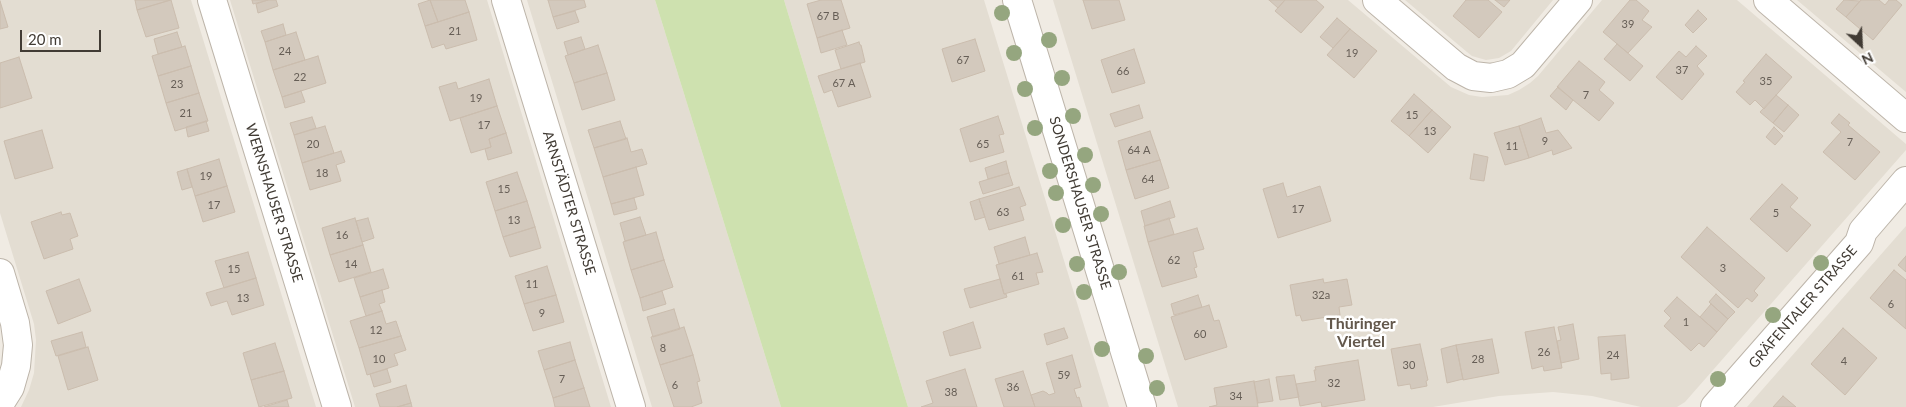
<!DOCTYPE html>
<html>
<head>
<meta charset="utf-8">
<style>
  body { margin:0 }
  #map { position:relative; width:1906px; height:407px; overflow:hidden; background:#f0ebe3; font-family:Lato,sans-serif }
  canvas { display:block }
  .north { position:absolute; left:1836px; top:20px; width:50px; height:50px; -webkit-text-stroke:4px #fff; paint-order:stroke; rotate:155deg; font-size:14px; font-weight:700; line-height:20px; text-align:center; color:#413b34 }
  .north::after { content:''; display:block; margin:auto; width:18px; height:22px; background:#413b34; clip-path:polygon(50% 0,100% 100%,50% 72%,0 100%) }
  .scale { position:absolute; left:20px; top:30px; width:81px; height:22px; box-sizing:border-box; border:2px solid #413b34; border-top:0; padding-left:6px; font-size:15px; line-height:18px; white-space:nowrap; color:#413b34; -webkit-text-stroke:4px #fff; paint-order:stroke }
</style>
</head>
<body>
<div id="map">
<canvas width="1906" height="407"></canvas>
<div class="north">N</div>
<div class="scale">20 m</div>
</div>
<script>
const ctx = document.querySelector('canvas').getContext('2d');
ctx.lineJoin = 'round';
function fillPath(path, color) { ctx.fillStyle = color; ctx.fill(path, 'evenodd'); }
const toPath = rows => new Path2D(rows.map(r => 'M' + r).join(''));
function stroke(path, color, width, dash) { ctx.strokeStyle = color; ctx.lineWidth = width; ctx.lineCap = dash ? 'butt' : 'round'; ctx.setLineDash(dash || []); ctx.stroke(path); }
function label(font, color, halo, rows, align = 'center') {
  ctx.font = font + ' Lato,sans-serif'; ctx.lineWidth = 5; ctx.setLineDash([]); ctx.textBaseline = 'middle'; ctx.strokeStyle = halo; ctx.fillStyle = color; for (const [text, x, y, turn = 0] of rows) {
    ctx.save(); ctx.translate(x, y); ctx.rotate((+turn || 0) * Math.PI / 180); ctx.textAlign = isNaN(turn) ? turn : align; if (halo) ctx.strokeText(text, 0, 0); ctx.fillText(text, 0, 0); ctx.restore();
  }
}
const residential = toPath([
  [0,0,191,0,316,407,21,407,29,390,34,373,36,340,34,324,0,213],
  [230,0,487,0,611,407,355,407],
  [527,0,655,0,781,407,652,407],
  [784,0,984,0,1109,407,908,407],
  [1053,0,1348,0,1451,87,1469,95,1482,97,1508,95,1519,90,1530,83,1538,76,1602,0,1737,0,1906,144,1906,150,1685,402,1677,407,1641,407,1592,396,1553,392,1499,396,1433,407,1178,407],
  [1405,0,1553,0,1511,51,1499,58,1486,60,1472,56,1467,52],
  [1797,0,1906,0,1906,92],
  [1906,226,1906,407,1747,407]
]);
const green = toPath([
  [655,0,784,0,908,407,781,407]
]);
const building = toPath([
  [135,0,170,0,137,10,135,0],
  [171,0,179,28,146,37,137,10,171,0],
  [252,0,268,0,253,4,252,0],
  [268,0,276,0,278,6,258,13,256,4,268,0],
  [430,0,465,0,469,12,438,22,430,0],
  [430,0,438,22,425,26,418,4,430,0],
  [548,0,584,0,586,7,553,17,548,0],
  [821,0,841,0,850,28,817,38,807,4,821,0],
  [1083,0,1119,0,1125,20,1092,29,1083,0],
  [1269,0,1285,0,1278,8,1269,0],
  [1285,0,1316,0,1324,7,1301,33,1275,11,1285,0],
  [1466,0,1488,0,1502,12,1479,38,1453,16,1466,0],
  [1495,0,1510,0,1504,7,1495,0],
  [1630,0,1636,0,1649,11,1642,20,1652,27,1628,53,1603,32,1630,0],
  [1844,0,1860,1,1846,17,1836,9,1844,0],
  [1861,0,1879,0,1885,5,1889,0,1896,0,1902,5,1873,40,1846,17,1861,0],
  [0,1,8,27,0,29,0,1],
  [1698,10,1707,19,1693,33,1685,25,1698,10],
  [575,11,579,22,557,29,553,17,575,11],
  [469,12,477,40,446,49,444,44,432,48,425,26,469,12],
  [1337,18,1350,29,1333,48,1320,37,1337,18],
  [283,24,286,35,265,42,261,31,283,24],
  [1350,29,1377,51,1354,78,1327,55,1350,29],
  [842,30,847,45,821,53,817,38,842,30],
  [177,32,182,47,158,54,154,39,177,32],
  [296,32,305,60,273,70,265,42,296,32],
  [581,37,585,49,568,55,564,42,581,37],
  [975,39,985,71,952,82,942,49,975,39],
  [859,42,860,45,861,45,865,62,841,69,835,50,859,42],
  [1617,44,1643,66,1630,81,1604,59,1617,44],
  [598,45,607,73,574,83,565,56,598,45],
  [185,46,191,66,158,76,152,56,185,46],
  [1696,46,1707,56,1697,66,1704,74,1682,100,1656,77,1679,51,1686,57,1696,46],
  [1134,49,1145,83,1112,93,1101,60,1134,49],
  [1766,54,1792,77,1764,109,1755,100,1750,105,1736,92,1745,82,1743,81,1766,54],
  [318,56,326,83,282,97,273,70,318,56],
  [19,57,32,98,0,108,0,63,19,57],
  [1579,61,1605,82,1599,90,1614,103,1599,121,1557,87,1579,61],
  [860,63,871,97,838,107,832,90,824,93,818,76,860,63],
  [191,66,199,93,166,103,158,76,191,66],
  [607,73,615,100,582,110,574,83,607,73],
  [489,79,497,106,450,121,439,87,456,82,458,89,489,79],
  [1558,87,1573,100,1566,110,1550,96,1558,87],
  [301,91,305,102,285,108,282,97,301,91],
  [199,93,208,121,175,131,166,103,199,93],
  [1414,94,1432,110,1409,136,1391,121,1414,94],
  [1776,95,1788,105,1773,123,1760,112,1776,95],
  [1139,105,1143,118,1115,127,1110,114,1139,105],
  [1788,105,1799,115,1784,132,1773,123,1788,105],
  [497,106,506,133,489,139,491,147,471,153,460,118,497,106],
  [1432,110,1451,127,1428,153,1409,136,1432,110],
  [1839,114,1850,123,1848,125,1880,152,1855,180,1823,152,1841,132,1831,123,1839,114],
  [998,116,1004,134,999,135,1004,152,970,162,960,129,998,116],
  [312,117,316,128,294,135,290,123,312,117],
  [1541,118,1546,133,1558,130,1572,148,1553,155,1552,150,1529,158,1519,126,1541,118],
  [206,121,209,131,188,137,186,127,206,121],
  [620,121,626,139,594,148,588,130,620,121],
  [325,126,334,153,302,163,294,135,325,126],
  [1519,126,1529,158,1505,165,1494,133,1519,126],
  [1774,127,1783,136,1775,145,1766,137,1774,127],
  [42,130,53,168,15,179,4,141,42,130],
  [1150,131,1160,160,1126,170,1118,141,1150,131],
  [506,133,512,153,488,160,485,149,491,147,489,139,506,133],
  [627,138,631,152,642,149,647,164,603,177,594,148,627,138],
  [341,151,345,162,336,165,341,181,310,190,302,163,341,151],
  [1474,154,1488,157,1484,181,1470,179,1474,154],
  [219,159,227,186,195,196,187,169,219,159],
  [1160,160,1169,188,1135,199,1126,170,1160,160],
  [1006,161,1009,173,988,179,985,168,1006,161],
  [636,167,644,195,611,204,603,177,636,167],
  [187,169,192,187,182,190,177,172,187,169],
  [517,172,527,201,495,211,486,182,517,172],
  [1009,173,1013,185,983,194,979,182,1009,173],
  [1283,183,1287,197,1320,186,1331,221,1278,238,1263,189,1283,183],
  [1782,184,1798,198,1790,207,1811,225,1787,252,1750,219,1782,184],
  [227,186,235,212,203,222,195,196,227,186],
  [1019,187,1026,205,1020,207,1024,220,989,230,979,199,1019,187],
  [634,198,637,209,614,215,611,204,634,198],
  [979,199,985,217,975,220,970,202,979,199],
  [527,201,535,227,503,237,495,211,527,201],
  [1170,201,1175,217,1145,226,1141,211,1170,201],
  [61,212,62,215,70,213,78,236,70,239,73,249,44,259,31,222,61,212],
  [640,217,646,235,625,241,620,223,640,217],
  [355,218,363,245,330,255,322,228,355,218],
  [368,218,374,238,362,242,356,221,368,218],
  [1169,218,1174,234,1148,242,1144,226,1169,218],
  [535,227,541,248,510,257,503,237,535,227],
  [1707,227,1765,278,1754,291,1758,295,1752,302,1747,298,1738,308,1681,257,1707,227],
  [1197,228,1204,249,1193,252,1197,267,1194,268,1197,277,1162,287,1148,242,1197,228],
  [656,232,664,260,631,270,623,242,656,232],
  [1025,237,1030,255,999,264,994,247,1025,237],
  [363,245,371,272,339,282,330,255,363,245],
  [248,252,256,278,224,288,215,261,248,252],
  [1037,253,1043,272,1036,273,1039,284,1004,294,996,265,1037,253],
  [1906,256,1906,272,1898,265,1906,256],
  [664,260,673,287,640,298,631,270,664,260],
  [547,266,556,295,524,304,515,276,547,266],
  [383,269,389,288,360,297,354,278,383,269],
  [1894,270,1906,280,1906,329,1870,298,1894,270],
  [256,278,264,305,232,315,227,301,211,306,206,293,256,278],
  [79,279,91,311,58,324,46,291,79,279],
  [1000,279,1004,294,1006,294,1007,297,970,308,964,289,1000,279],
  [1323,279,1324,283,1347,279,1352,305,1339,307,1340,315,1302,321,1300,315,1296,316,1290,285,1323,279],
  [382,290,385,302,379,304,382,311,366,316,360,297,382,290],
  [662,291,666,304,643,311,640,298,662,291],
  [1716,294,1735,312,1728,319,1709,302,1716,294],
  [556,295,564,322,533,331,524,304,556,295],
  [1198,295,1202,307,1174,315,1171,304,1198,295],
  [1677,297,1717,332,1704,347,1699,343,1691,351,1664,326,1671,318,1664,311,1677,297],
  [1711,304,1728,319,1717,332,1700,317,1711,304],
  [1209,305,1214,321,1219,320,1227,347,1185,360,1171,317,1209,305],
  [674,309,680,329,653,337,647,317,674,309],
  [382,311,386,324,396,321,401,336,359,348,350,321,382,311],
  [973,322,981,348,950,356,943,332,973,322],
  [1573,324,1579,359,1561,363,1557,341,1561,340,1558,327,1573,324],
  [684,327,693,355,660,365,651,337,684,327],
  [1554,327,1562,368,1544,371,1543,366,1532,369,1525,332,1554,327],
  [1064,328,1068,338,1047,345,1044,334,1064,328],
  [1843,328,1877,358,1845,395,1811,364,1843,328],
  [82,332,86,347,56,356,51,341,82,332],
  [1625,335,1629,378,1611,380,1611,373,1601,374,1598,337,1625,335],
  [401,336,406,350,394,354,398,365,367,375,359,348,401,336],
  [1492,339,1499,373,1463,380,1456,345,1492,339],
  [570,342,575,360,544,370,538,351,570,342],
  [275,343,284,371,251,380,243,353,275,343],
  [1420,344,1428,380,1426,381,1427,386,1411,389,1410,384,1398,386,1391,349,1420,344],
  [1456,345,1463,379,1447,383,1441,349,1456,345],
  [88,347,98,380,68,390,58,356,88,347],
  [693,355,700,381,697,382,702,403,691,407,674,407,660,365,693,355],
  [1072,355,1081,387,1074,389,1077,398,1079,397,1082,407,1035,407,1031,395,1043,391,1047,393,1049,395,1055,393,1046,363,1072,355],
  [575,360,584,388,553,398,544,370,575,360],
  [1358,360,1365,400,1322,407,1321,402,1300,406,1296,384,1316,381,1314,370,1316,370,1315,367,1358,360],
  [387,369,391,382,374,387,370,374,387,369],
  [965,369,977,407,921,407,933,403,926,381,965,369],
  [284,371,292,398,259,407,251,380,284,371],
  [1023,371,1035,407,1004,407,995,379,1023,371],
  [1294,375,1299,397,1280,400,1276,377,1294,375],
  [1269,379,1273,401,1258,403,1254,382,1269,379],
  [1254,381,1258,407,1209,407,1217,405,1214,388,1254,381],
  [406,385,411,403,397,407,380,407,376,394,406,385],
  [584,388,590,407,555,407,553,398,584,388],
  [1783,396,1796,407,1773,407,1783,396],
  [287,400,289,407,264,407,287,400],
  [411,403,412,407,397,407,411,403]
]);
const minor = toPath([
  [212,0,337,407],
  [506,0,631,407],
  [1017,0,1142,407],
  [1377,0,1456,67,1473,76,1491,78,1508,74,1523,65,1578,0],
  [1768,0,1906,118],
  [0,273,15,323,18,345,16,366,10,387,0,403],
  [1715,407,1859,243,1863,231,1906,181]
]);
const trees = [
  [1002,13],
  [1049,40],
  [1014,53],
  [1062,78],
  [1025,89],
  [1073,116],
  [1035,128],
  [1085,155],
  [1050,171],
  [1093,185],
  [1056,193],
  [1101,214],
  [1063,225],
  [1821,263],
  [1077,264],
  [1119,272],
  [1084,292],
  [1773,315],
  [1102,349],
  [1146,356],
  [1718,379],
  [1157,388]
];
const numberNames = [
  ["67 B",828,16],
  ["39",1628,24],
  ["21",455,31],
  ["24",285,51],
  ["19",1352,53],
  ["67",963,60],
  ["37",1682,70],
  ["66",1123,71],
  ["22",300,77],
  ["35",1766,81],
  ["67 A",844,83],
  ["23",177,84],
  ["7",1586,95],
  ["19",476,98],
  ["21",186,113],
  ["15",1412,115],
  ["17",484,125],
  ["13",1430,131],
  ["9",1545,141],
  ["7",1850,142],
  ["20",313,144],
  ["65",983,144],
  ["11",1512,146],
  ["64 A",1139,150],
  ["18",322,173],
  ["19",206,176],
  ["64",1148,179],
  ["15",504,189],
  ["17",214,205],
  ["17",1298,209],
  ["63",1003,212],
  ["5",1776,213],
  ["13",514,220],
  ["16",342,235],
  ["62",1174,260],
  ["14",351,264],
  ["3",1723,268],
  ["15",234,269],
  ["61",1018,276],
  ["11",532,284],
  ["32a",1321,295],
  ["13",243,298],
  ["6",1891,304],
  ["9",542,313],
  ["1",1686,322],
  ["12",376,330],
  ["60",1200,334],
  ["8",663,348],
  ["26",1544,352],
  ["24",1613,355],
  ["10",379,359],
  ["28",1478,359],
  ["4",1844,361],
  ["30",1409,365],
  ["59",1064,375],
  ["7",562,379],
  ["32",1334,383],
  ["6",675,385],
  ["36",1013,387],
  ["38",951,392],
  ["34",1236,396]
];
const streetNames = [
  ["WERNSHAUSER STRASSE",274,203,73],
  ["ARNSTÄDTER STRASSE",569,203,73],
  ["SONDERSHAUSER STRASSE",1080,203,73],
  ["GRÄFENTALER STRASSE",1803,307,-49]
];
const quarterNames = [
  ["Thüringer",1361,324],
  ["Viertel",1361,342]
];
fillPath(residential, '#e3ddd2');
fillPath(green, '#cee1af');
fillPath(building, '#d3c9bd');
stroke(building, '#cbbdae', 1);
stroke(minor, '#bdb5aa', 30);
stroke(minor, '#fff', 28);
ctx.fillStyle = '#95a67f';
for (const [x, y] of trees) { ctx.beginPath(); ctx.arc(x, y, 8, 0, 2 * Math.PI); ctx.fill(); }
label('11px', '#665e56', null, numberNames);
label('14px', '#413b34', '#fff', streetNames);
label('bold 16px', '#63584c', '#fff', quarterNames);
</script>
</body>
</html>
